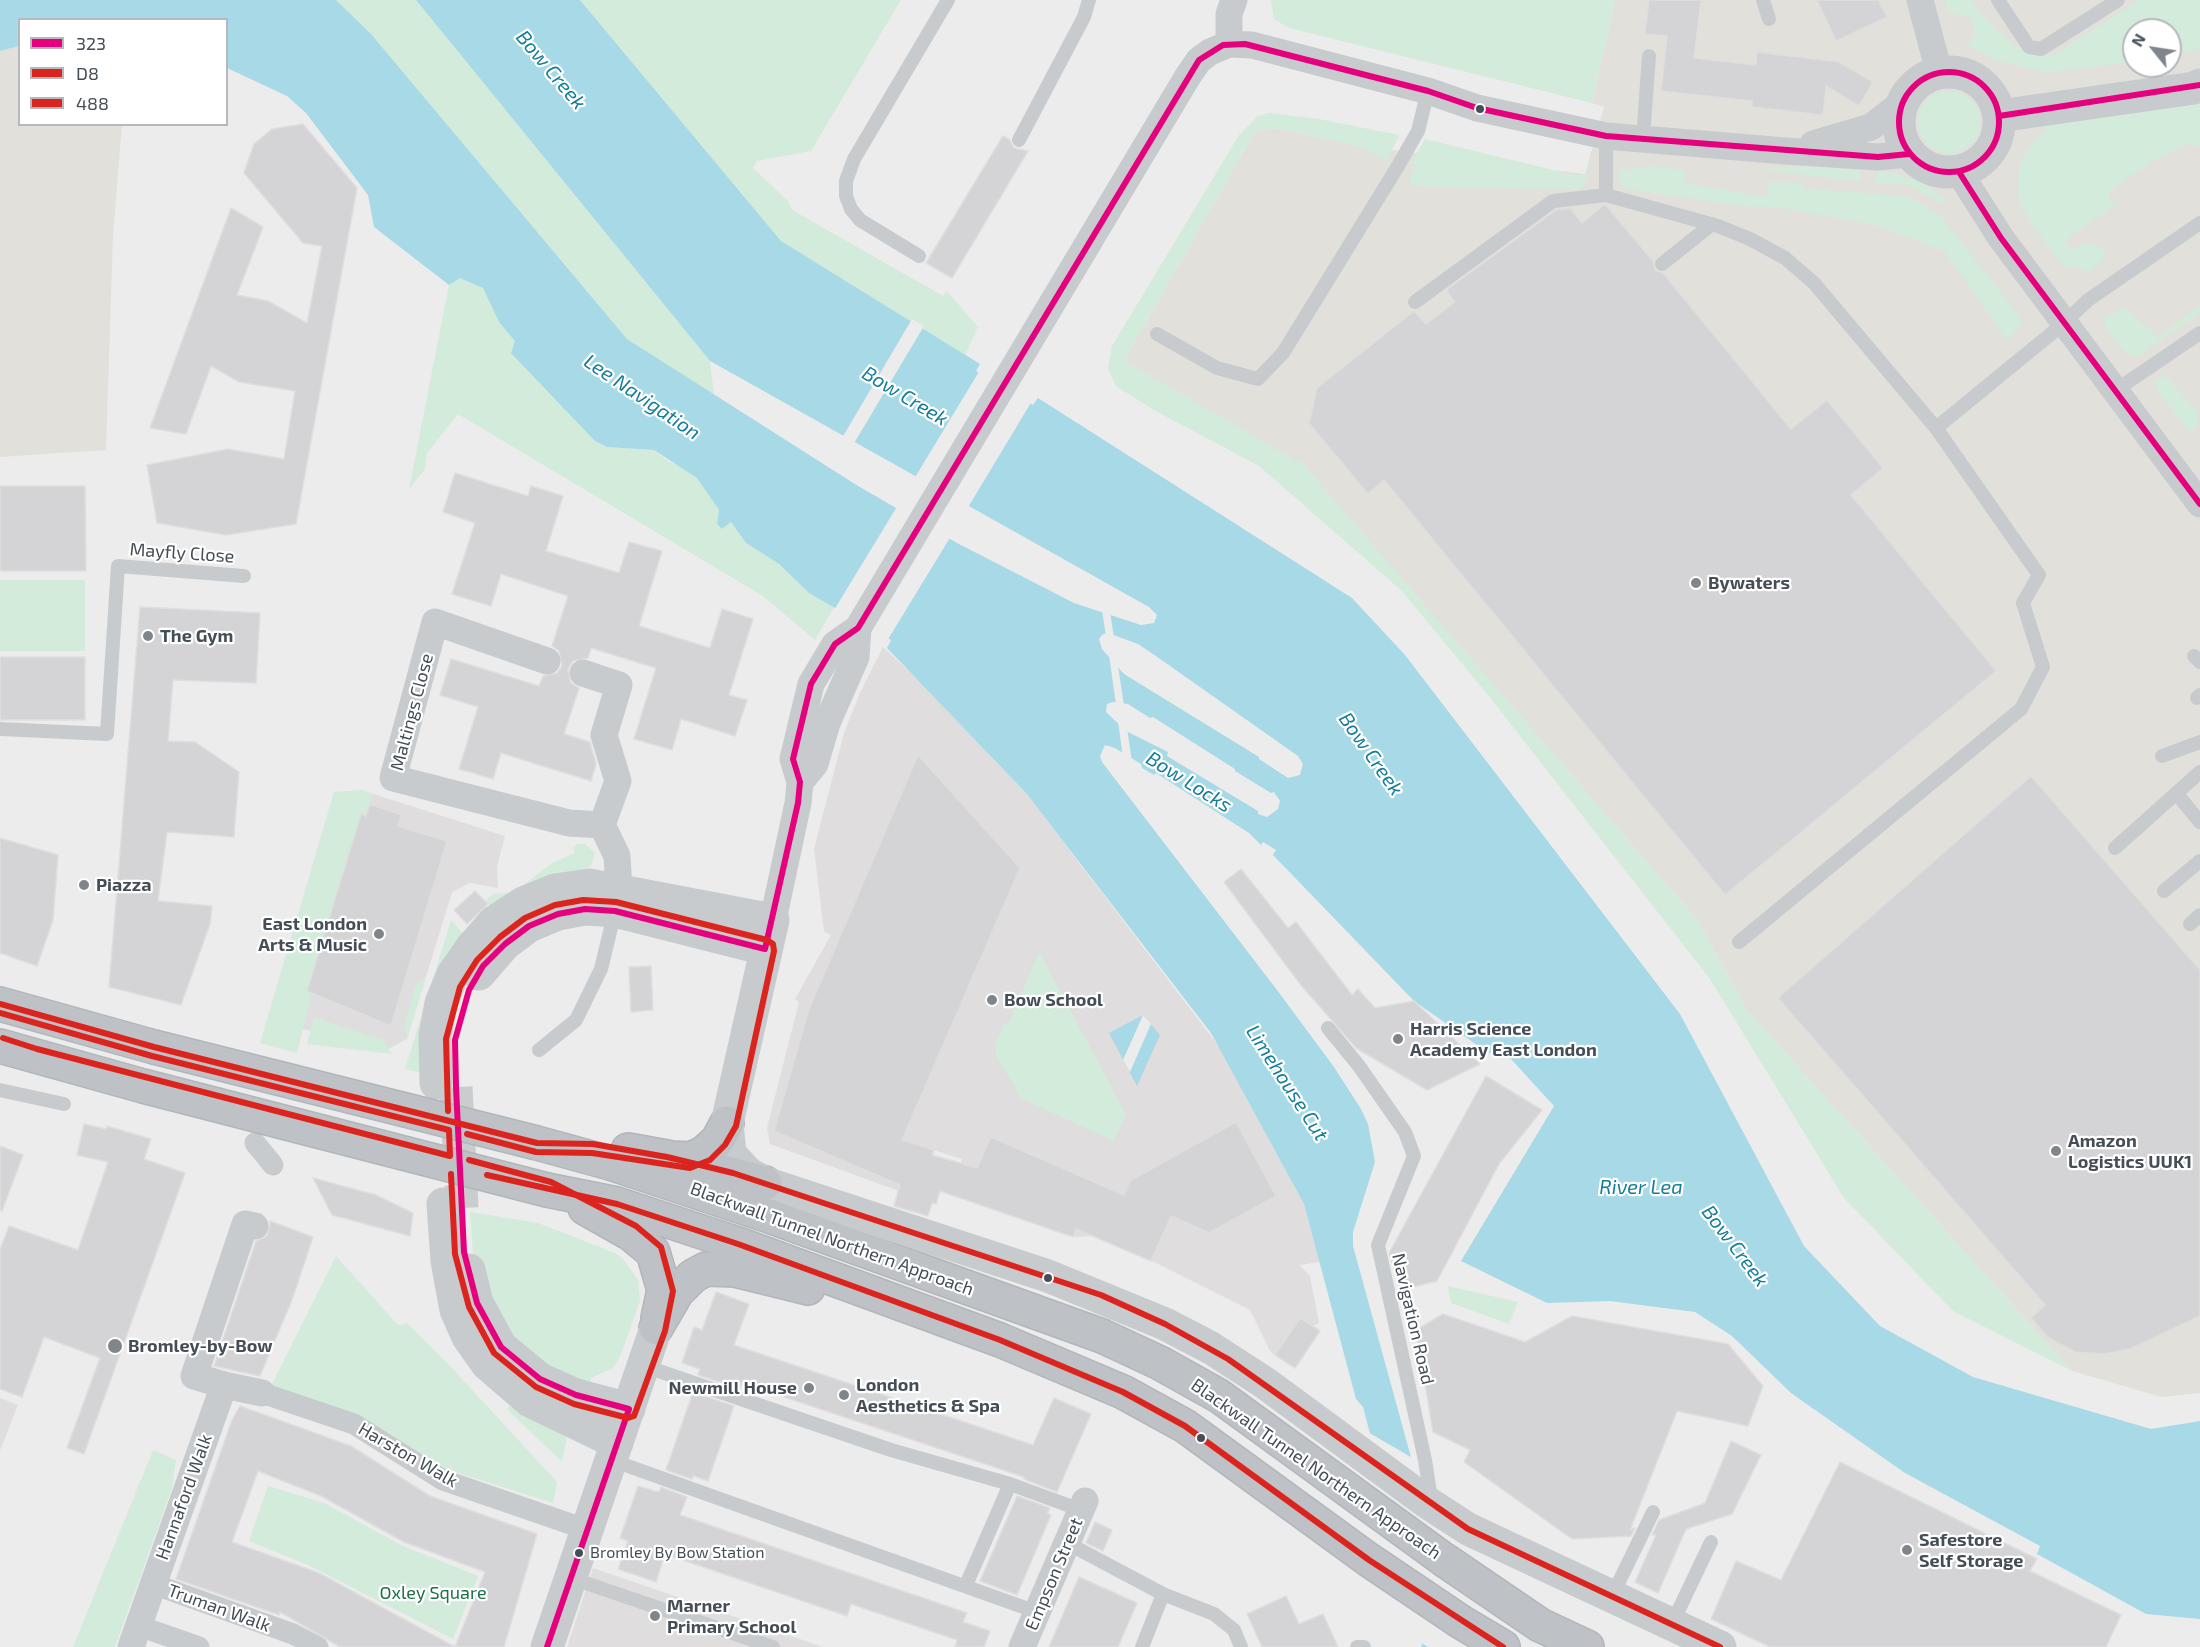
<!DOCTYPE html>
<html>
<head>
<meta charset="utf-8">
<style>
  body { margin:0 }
  #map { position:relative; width:2200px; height:1647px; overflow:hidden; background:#edecec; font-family:"Exo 2",sans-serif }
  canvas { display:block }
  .legend { position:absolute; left:18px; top:18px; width:210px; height:108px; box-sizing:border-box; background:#fff; border:2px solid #b5b8bc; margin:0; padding:8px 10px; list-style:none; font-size:18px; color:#454e57 }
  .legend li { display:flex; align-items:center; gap:12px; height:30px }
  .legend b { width:30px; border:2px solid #b5b8bc }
  .north { position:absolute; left:2122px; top:18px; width:60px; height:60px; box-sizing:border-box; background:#fff; border:2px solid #b5b8bc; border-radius:50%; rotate:300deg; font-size:16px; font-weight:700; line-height:24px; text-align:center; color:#454e57 }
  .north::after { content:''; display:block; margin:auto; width:21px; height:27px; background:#80858b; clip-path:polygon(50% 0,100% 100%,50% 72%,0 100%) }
</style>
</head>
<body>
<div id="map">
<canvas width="2200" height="1647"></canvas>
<ul class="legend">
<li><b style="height:8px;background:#e5007d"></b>323</li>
<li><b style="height:8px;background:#dc241f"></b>D8</li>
<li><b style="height:8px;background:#dc241f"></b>488</li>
</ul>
<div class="north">N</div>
</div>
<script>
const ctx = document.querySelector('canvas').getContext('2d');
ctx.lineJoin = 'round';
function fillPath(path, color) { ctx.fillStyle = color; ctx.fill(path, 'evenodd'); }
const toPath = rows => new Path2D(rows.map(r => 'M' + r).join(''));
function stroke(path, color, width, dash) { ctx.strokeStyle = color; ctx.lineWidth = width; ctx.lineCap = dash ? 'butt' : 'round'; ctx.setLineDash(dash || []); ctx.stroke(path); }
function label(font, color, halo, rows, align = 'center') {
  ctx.font = font + ' "Exo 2",sans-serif'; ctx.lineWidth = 4.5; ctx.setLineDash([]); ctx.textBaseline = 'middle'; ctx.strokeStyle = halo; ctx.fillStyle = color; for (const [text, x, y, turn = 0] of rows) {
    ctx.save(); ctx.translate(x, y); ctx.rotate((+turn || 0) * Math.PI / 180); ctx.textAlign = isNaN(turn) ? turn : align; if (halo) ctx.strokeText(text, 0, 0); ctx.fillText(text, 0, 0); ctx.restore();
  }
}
const commercial = toPath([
  [1615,0,2200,0,2200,1393,2161,1397,2072,1371,1746,1009,1699,922,1304,466,1124,361,1255,131,1276,128,1360,146,1585,174,1604,107,1592,103],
  [2134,30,2170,30,2170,66,2134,66],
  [19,46,20,124,122,125,113,236,106,450,0,457,0,51]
]);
const education = toPath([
  [883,647,921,683,1026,793,1220,1048,1304,1204,1320,1262,1299,1265,1310,1276,1319,1323,1313,1326,1300,1318,1275,1355,1270,1351,1250,1310,1158,1264,1093,1236,1073,1237,952,1194,962,1159,914,1144,899,1191,770,1144,767,1128,799,1002,795,999,831,935,824,932,814,849,844,733,860,693],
  [361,790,505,836,497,866,498,888,470,883,452,892,407,1039,386,1050,291,1026],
  [0,1398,18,1405,0,1451],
  [593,1568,823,1647,567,1647]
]);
const green = toPath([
  [336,0,416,0,710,361,714,395,627,339,371,34],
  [580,0,901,0,811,151,757,161,753,168,787,200,792,210,943,296,947,291,978,327,965,355,781,241],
  [1271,0,1615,0,1592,103,1289,28,1274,19],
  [1945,0,1972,0,1984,18,2017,47,2052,56,2139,0,2200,0,2200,48,2170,57,2170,30,2134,30,2134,62,2044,72,1998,61,1966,44,1975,36,1971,17,1948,13],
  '1918 122a31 31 0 1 1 62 0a31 31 0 1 1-62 0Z',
  [2200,104,2200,146,2186,144,2153,161,2109,191,2109,198,2115,205,2063,242,2073,249,2088,243,2101,247,2106,254,2102,261,2090,272,2074,267,2064,268,2029,220,2018,197,2019,167,2028,148,2045,130,2044,126],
  [1269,113,1319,119,1399,135,1387,161,1360,146,1276,128,1255,131,1124,361,1304,465,1699,922,1746,1009,2072,1371,1953,1311,1844,1198,1710,979,1488,695,1402,591,1259,466,1154,410,1116,386,1108,369,1112,346,1239,135,1258,116],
  [1425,139,1574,175,1588,174,1581,190,1413,186,1408,183,1417,167,1411,163],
  [1832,163,1861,166,1860,181,1762,170],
  [1655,166,1686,171,1683,183,1766,197,1770,182,1804,183,1803,189,1860,192,1912,198,1941,216,2007,300,2023,324,2007,340,1944,251,1875,225,1783,208,1742,206,1627,189,1619,181,1620,170],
  [1879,169,1919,181,1947,199,1943,204,1909,185,1873,183],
  [460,277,483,288,499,322,511,334,556,399,595,441,607,447,654,450,668,461,682,467,697,478,719,510,717,524,722,529,731,522,746,543,779,564,809,593,835,606,815,640,763,596,458,414,427,453,425,469,409,489,449,285],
  [2200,305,2200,313,2136,357,2124,352,2106,329,2104,318,2121,308,2132,313,2158,337],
  [2165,375,2197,411,2198,427,2189,431,2159,393,2155,381],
  [0,580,85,580,85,651,0,651],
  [361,790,373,794,366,816,360,815,308,990,312,993,297,1053,260,1043,334,792],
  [577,844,585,844,595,853,591,866,492,908,485,901,493,894,510,893,521,887,552,863,575,853,573,848],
  [451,920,464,934,423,1073,405,1069],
  [1039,952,1126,1114,1114,1141,1022,1099,997,1058,995,1045,1004,1024,1008,1025],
  [426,977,407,1039,404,1025,416,984],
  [314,1017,379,1039,380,1036,392,1054,307,1044],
  [470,1212,538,1223,615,1253,624,1260,638,1280,640,1301,620,1357,613,1368,591,1378,591,1383,565,1379,507,1333,474,1268],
  [336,1256,398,1325,407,1323,451,1367,557,1482,553,1503,446,1469,359,1415,271,1386],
  [1448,1286,1518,1302,1509,1324,1451,1303],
  [511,1403,567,1438,562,1462,507,1409],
  [153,1450,176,1460,172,1488,115,1647,73,1647],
  [268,1486,324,1503,403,1546,478,1576,453,1639,310,1566,249,1541]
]);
const water = toPath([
  [0,0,336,0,371,34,627,339,858,486,957,543,1074,603,1141,625,1154,623,1157,615,1149,607,710,361,416,0,580,0,781,241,980,364,976,371,1033,405,1038,398,1352,598,1405,655,1680,1014,1804,1246,1880,1326,1973,1377,2151,1429,2200,1421,2200,1619,2146,1614,2037,1554,2040,1546,1905,1473,1791,1393,1732,1336,1695,1312,1610,1301,1547,1303,1461,1261,1554,1106,1511,1059,1487,1052,1414,1001,1273,855,1276,850,1263,842,1261,845,1249,833,1156,773,1154,775,1142,768,1141,764,1115,748,1105,745,1100,756,1102,762,1277,990,1334,1067,1361,1109,1368,1124,1375,1162,1353,1232,1353,1246,1463,1647,1421,1647,1424,1639,1363,1407,1356,1399,1304,1204,1211,1033,1026,793,887,648,891,640,809,593,779,564,746,543,731,522,722,529,717,524,719,510,697,478,654,450,607,447,595,441,511,353,515,341,499,322,483,288,460,278,449,285,374,227,368,195,306,113,287,96,227,68,226,20,20,20,19,46,0,51],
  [1108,633,1138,644,1153,654,1298,756,1303,764,1300,775,1288,778,1259,759,1259,757,1124,674,1102,649,1099,639,1103,634],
  [1113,702,1128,704,1150,718,1153,717,1235,769,1235,771,1271,793,1274,792,1280,801,1278,809,1267,817,1258,814,1258,811,1167,756,1168,752,1126,731,1106,712,1107,704],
  [1143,1015,1160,1035,1137,1086,1109,1033]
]);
const pier = toPath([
  [912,319,924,326,853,445,842,438],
  [980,370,1032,401,967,509,914,479],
  [898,505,951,536,887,641,834,610],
  [1096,607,1110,611,1114,638,1106,637,1102,610],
  [1109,655,1118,666,1124,705,1116,705],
  [1118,721,1127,728,1132,762,1123,758],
  [1143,1015,1151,1024,1130,1072,1123,1060],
  [1366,1431,1416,1460,1466,1647,1428,1647,1420,1642]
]);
const building = toPath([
  [1649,0,1701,0,1694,58,1756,65,1757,52,1839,62,1873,82,1859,106,1826,86,1823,115,1752,107,1752,101,1661,91,1667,36,1645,34,1649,0],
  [1817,0,1878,0,1887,17,1836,41,1817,0],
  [303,124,357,188,296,524,226,535,157,523,147,465,228,449,284,459,295,391,239,382,211,366,186,434,150,428,231,208,263,227,237,295,268,301,307,323,322,246,303,243,244,173,254,144,272,129,303,124],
  [1003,136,1010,140,1014,148,1028,151,952,278,926,263,1003,136],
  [1605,204,1653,261,1655,270,1663,273,1791,429,1827,400,1883,468,1851,495,1996,671,1725,895,1384,480,1368,494,1309,423,1317,388,1414,311,1426,324,1455,302,1446,290,1556,210,1570,208,1582,223,1605,204],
  [455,473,528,496,531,486,563,496,546,551,619,573,629,542,662,551,639,626,710,648,722,609,753,619,729,695,747,700,735,736,681,719,672,750,634,739,656,668,591,648,588,658,573,661,568,669,571,683,579,688,564,734,590,742,596,764,591,781,501,753,493,779,459,769,478,707,440,695,451,659,539,686,543,676,557,673,562,666,559,651,552,646,568,596,501,574,491,606,452,594,475,523,443,512,455,473],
  [0,486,85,486,86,571,0,571,0,486],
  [140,607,260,613,256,683,173,680,168,741,195,742,239,772,234,837,167,832,158,901,212,906,210,924,181,1005,109,987,140,607],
  [0,657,85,657,85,720,0,720,0,657],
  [918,755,1020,868,902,1140,934,1150,932,1155,977,1168,991,1137,1124,1195,1131,1180,1236,1122,1276,1196,1209,1233,1171,1216,1151,1261,1076,1229,1073,1237,940,1191,936,1204,932,1203,928,1216,894,1206,900,1185,774,1131,809,1009,918,755],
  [2031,776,2200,970,2200,1316,2130,1349,2104,1354,2075,1352,2049,1338,2031,1318,2045,1305,1778,998,2031,776],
  [370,804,402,815,398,826,447,841,391,1026,307,991,361,814,366,816,370,804],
  [0,838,58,855,53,920,37,966,0,953,0,838],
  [1241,869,1288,928,1296,922,1352,995,1358,989,1375,1008,1414,1001,1480,1064,1427,1090,1356,1048,1300,984,1224,882,1241,869],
  [475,891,488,904,467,924,454,910,475,891],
  [651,966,653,1010,631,1012,629,967,651,966],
  [1486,1076,1542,1110,1499,1164,1437,1281,1401,1290,1389,1253,1486,1076],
  [84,1124,106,1129,107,1126,151,1139,144,1159,185,1173,84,1454,67,1448,100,1358,44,1337,22,1397,0,1389,0,1250,9,1226,78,1250,108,1162,77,1155,84,1124],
  [0,1146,23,1155,2,1211,0,1210,0,1146],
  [313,1178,376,1195,413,1213,410,1236,332,1215,313,1178],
  [270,1221,313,1237,292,1300,260,1376,214,1366,256,1241,267,1236,270,1221],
  [716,1292,749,1304,734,1345,1033,1445,1054,1398,1091,1414,1057,1492,1024,1479,1024,1477,742,1383,740,1389,698,1375,700,1369,682,1363,694,1327,702,1330,716,1292],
  [1443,1314,1525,1342,1572,1316,1728,1344,1763,1386,1748,1426,1677,1411,1630,1530,1635,1528,1631,1536,1572,1539,1464,1462,1470,1450,1433,1432,1416,1330,1443,1314],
  [1300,1318,1320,1331,1295,1368,1275,1355,1300,1318],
  [693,1392,734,1406,708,1481,694,1476,692,1479,666,1470,693,1392],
  [240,1406,351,1446,430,1496,537,1534,504,1647,455,1647,485,1572,404,1542,321,1496,258,1471,232,1542,319,1573,455,1647,340,1647,280,1612,279,1615,176,1579,232,1420,240,1406],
  [1731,1441,1761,1455,1732,1514,1686,1529,1658,1593,1635,1582,1656,1535,1652,1535,1659,1520,1705,1503,1731,1441],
  [1840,1462,2037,1559,2030,1571,2121,1615,2106,1647,1770,1647,1711,1619,1736,1561,1781,1580,1840,1462],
  [638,1486,659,1492,661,1487,687,1497,680,1515,967,1613,963,1622,990,1631,984,1647,955,1647,957,1640,851,1604,847,1616,665,1554,656,1582,618,1569,628,1541,620,1538,638,1486],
  [1017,1496,1050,1508,1047,1513,1051,1515,1017,1595,980,1581,1017,1496],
  [1095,1522,1112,1530,1103,1551,1086,1543,1095,1522],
  [1079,1577,1137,1603,1118,1647,1049,1647,1079,1577],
  [1286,1596,1299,1624,1323,1614,1338,1647,1262,1647,1247,1614,1286,1596]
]);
const tertiaryTunnel = toPath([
  [456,1087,462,1208]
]);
const service = toPath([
  [1763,0,1769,19],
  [1998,0,2029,47,2041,49,2118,0],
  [1606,136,1606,195],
  [1643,139,1649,56],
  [1019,140,1084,17,1089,0],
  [919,256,860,220,851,209,846,196,846,181,854,159,948,0],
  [1662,264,1712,224],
  [1415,302,1553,201,1606,195,1718,226,1750,239,1785,258,1814,283,1936,428,2039,575,2023,603,2043,667,2021,709,1739,942],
  [1157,334,1217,368,1258,379,1283,353,1398,166,1418,131,1428,91],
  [2116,390,2200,333],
  [1936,428,2063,324,2088,300,2200,223],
  [2194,656,2200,662],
  [2197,698,2200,695],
  [0,729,107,734,118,566,244,576],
  [2162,756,2200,742],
  [2176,793,2200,822],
  [2115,848,2200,772],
  [2164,891,2200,861],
  [2190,924,2200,915],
  [1328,1028,1359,1066,1405,1132,1414,1156,1378,1245,1425,1460,1431,1499],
  [539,1050,576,1020,601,969,615,911],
  [0,1090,64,1104],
  [644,1366,891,1450,1010,1484,1081,1510],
  [611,1460,1037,1612],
  [1067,1543,1163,1594,1142,1647],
  [571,1578,773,1647],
  [966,1585,1010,1484],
  [1163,1594,1214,1614,1234,1630,1241,1647],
  [1612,1596,1653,1512],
  [1672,1624,1711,1542],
  [1357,1647,1364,1647]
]);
const pedestrian = toPath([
  [255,1143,273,1165],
  [262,1393,354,1424,443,1480,588,1530],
  [153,1584,293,1634,318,1647],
  [139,1626,199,1647]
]);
const minor = toPath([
  [1920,0,1939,72],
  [1229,44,1229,14,1234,0],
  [1813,144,1871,127,1902,103],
  [1959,172,2001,238,2200,504],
  [547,661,435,622,393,778,569,823,602,825],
  [583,673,619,685,604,735,618,781,602,825,617,856,619,889,615,910],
  [800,782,815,764,827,723,856,657,858,628],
  [773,920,798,803,800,782,793,759,811,684,835,644,858,628,1188,76,1199,60,1210,52,1229,44,1252,45,1428,91,1477,108,1606,136,1785,151,1878,157,1909,154],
  [224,1385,194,1376,245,1224,255,1226],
  [131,1647,224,1385,262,1393],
  [1022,1647,1085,1501]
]);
const tertiary = toPath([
  '1899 122a50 50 0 1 1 100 0a50 50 0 1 1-100 0Z',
  [1999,116,2194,88,2200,85],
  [479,974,505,944,529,926,558,914,585,909,615,911,765,949],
  [436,1083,435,1036,441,1003,453,974,472,947,494,922,523,903,555,890,589,885,773,920,727,1123,730,1154,749,1174,765,1183,1048,1276,1165,1324,1211,1348,1265,1383,1428,1503,1468,1529,1720,1647],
  [443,1204,447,1261,456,1310,468,1337,487,1364,530,1401,617,1443],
  [469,1270,477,1303,501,1347,540,1379,576,1395,629,1409],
  [547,1647,656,1328]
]);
const trunk = toPath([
  [0,1004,154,1047],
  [0,1046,143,1086],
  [537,1143,610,1163,769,1216,1102,1336,1160,1363,1219,1396,1443,1559,1540,1625,1587,1647],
  [628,1150,667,1157,765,1183],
  [672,1158,691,1159,705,1152,718,1140,727,1123],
  [547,1190,617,1204,738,1244,1000,1340,1123,1392,1185,1426,1369,1560,1461,1622,1503,1647],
  [585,1208,631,1234,653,1252,664,1290,658,1318],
  [656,1328,677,1292,693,1276,706,1269,735,1270,808,1288]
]);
const trunkBridge = toPath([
  [154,1047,537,1143],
  [143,1086,547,1190]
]);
const bus1 = toPath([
  '1899 122a50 50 0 1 1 100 0a50 50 0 1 1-100 0Z',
  [1999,116,2200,85],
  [1959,172,2001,238,2200,504],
  [547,1647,629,1409,576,1395,540,1379,501,1347,477,1303,464,1252,456,1087,455,1040,469,990,483,966,505,944,529,926,558,914,585,909,615,911,765,949,798,803,800,782,793,759,811,684,835,644,858,628,1199,60,1223,45,1245,44,1428,91,1477,108,1606,136,1878,157,1909,154]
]);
const bus2 = toPath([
  [0,1004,154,1047,537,1143,593,1144,667,1157,733,1173,1101,1295,1165,1324,1228,1359,1468,1529,1720,1647],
  [487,1175,617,1204,738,1244,1000,1340,1123,1392,1185,1426,1369,1560,1503,1647]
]);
const bus3 = toPath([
  [0,1013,152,1056,449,1130,450,1156,37,1049,3,1038],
  [448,1111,446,1039,460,987,477,960,500,937,525,918,555,905,583,900,616,902,767,940,773,944,774,951,736,1126,725,1145,710,1160,690,1168,592,1153,536,1152,467,1134],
  [451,1174,455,1254,469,1307,494,1353,536,1387,574,1404,628,1418,634,1416,665,1331,673,1291,661,1247,636,1226,551,1182,469,1160]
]);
const markers = [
  [1480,109,5,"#454e57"],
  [1696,583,6,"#80858b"],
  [148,636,6,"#80858b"],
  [84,885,6,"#80858b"],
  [379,934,6,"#80858b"],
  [992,1000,6,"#80858b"],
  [1398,1039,6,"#80858b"],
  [2056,1151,6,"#80858b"],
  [1048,1278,5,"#454e57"],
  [115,1346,8,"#80858b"],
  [809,1388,6,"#80858b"],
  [844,1395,6,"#80858b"],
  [1201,1438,5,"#454e57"],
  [1907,1550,6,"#80858b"],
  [579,1553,5,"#454e57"],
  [655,1616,6,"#80858b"]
];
const busNames = [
  ["Bromley By Bow Station",590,1553]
];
const streetNames = [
  ["Mayfly Close",182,553,4],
  ["Maltings Close",412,712,-75],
  ["Blackwall Tunnel Northern Approach",832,1239,20],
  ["Navigation Road",1413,1319,77],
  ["Harston Walk",408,1455,30],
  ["Blackwall Tunnel Northern Approach",1316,1469,35],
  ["Hannaford Walk",184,1497,-70],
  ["Empson Street",1054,1574,-67],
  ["Truman Walk",219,1608,20]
];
const poiNames = [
  ["Bywaters",1708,583],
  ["The Gym",160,636],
  ["Piazza",96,885],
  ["East London",367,924,"right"],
  ["Arts & Music",367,945,"right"],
  ["Bow School",1004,1000],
  ["Harris Science",1410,1029],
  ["Academy East London",1410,1050],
  ["Amazon",2068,1141],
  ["Logistics UUK1",2068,1162],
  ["Bromley-by-Bow",128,1346],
  ["London",856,1385],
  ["Aesthetics & Spa",856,1406],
  ["Newmill House",797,1388,"right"],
  ["Safestore",1919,1540],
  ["Self Storage",1919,1561],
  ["Marner",667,1606],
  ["Primary School",667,1627]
];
const parkNames = [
  ["Oxley Square",433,1593]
];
const waterNames = [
  ["Bow Creek",551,70,50],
  ["Bow Creek",905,396,31],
  ["Lee Navigation",642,397,34],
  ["Bow Creek",1371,754,55],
  ["Bow Locks",1189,782,32],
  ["Limehouse Cut",1287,1083,57],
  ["River Lea",1641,1187],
  ["Bow Creek",1735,1246,53]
];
fillPath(commercial, '#e2e0da');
fillPath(education, '#dfdddd');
fillPath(green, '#d2ebdb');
fillPath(water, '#a8d9e6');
fillPath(pier, '#edecec');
fillPath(building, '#d4d4d6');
stroke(building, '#dededf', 1.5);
stroke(tertiaryTunnel, '#cbccce', 33, [33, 16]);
stroke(trunk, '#b2b6bb', 36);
stroke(service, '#c8cbcd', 14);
stroke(pedestrian, '#c8cbcd', 21);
stroke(minor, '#c8cbcd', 27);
stroke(tertiary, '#c8cbcd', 33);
stroke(trunk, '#bec2c6', 33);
stroke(trunkBridge, '#b2b6bb', 36, []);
stroke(trunkBridge, '#bec2c6', 33);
stroke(bus1, '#e5007d', 6);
stroke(bus2, '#dc241f', 6);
stroke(bus3, '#dc241f', 6);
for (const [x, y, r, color] of markers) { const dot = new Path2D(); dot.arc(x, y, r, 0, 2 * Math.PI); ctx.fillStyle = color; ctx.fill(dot); stroke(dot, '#fff', 2); }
label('16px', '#454e57', '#fff', busNames, 'left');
label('18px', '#454e57', '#fff', streetNames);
label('bold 18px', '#454e57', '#fff', poiNames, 'left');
label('18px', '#1d7147', '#fff', parkNames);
label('italic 20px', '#167d99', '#fff', waterNames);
</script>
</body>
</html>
